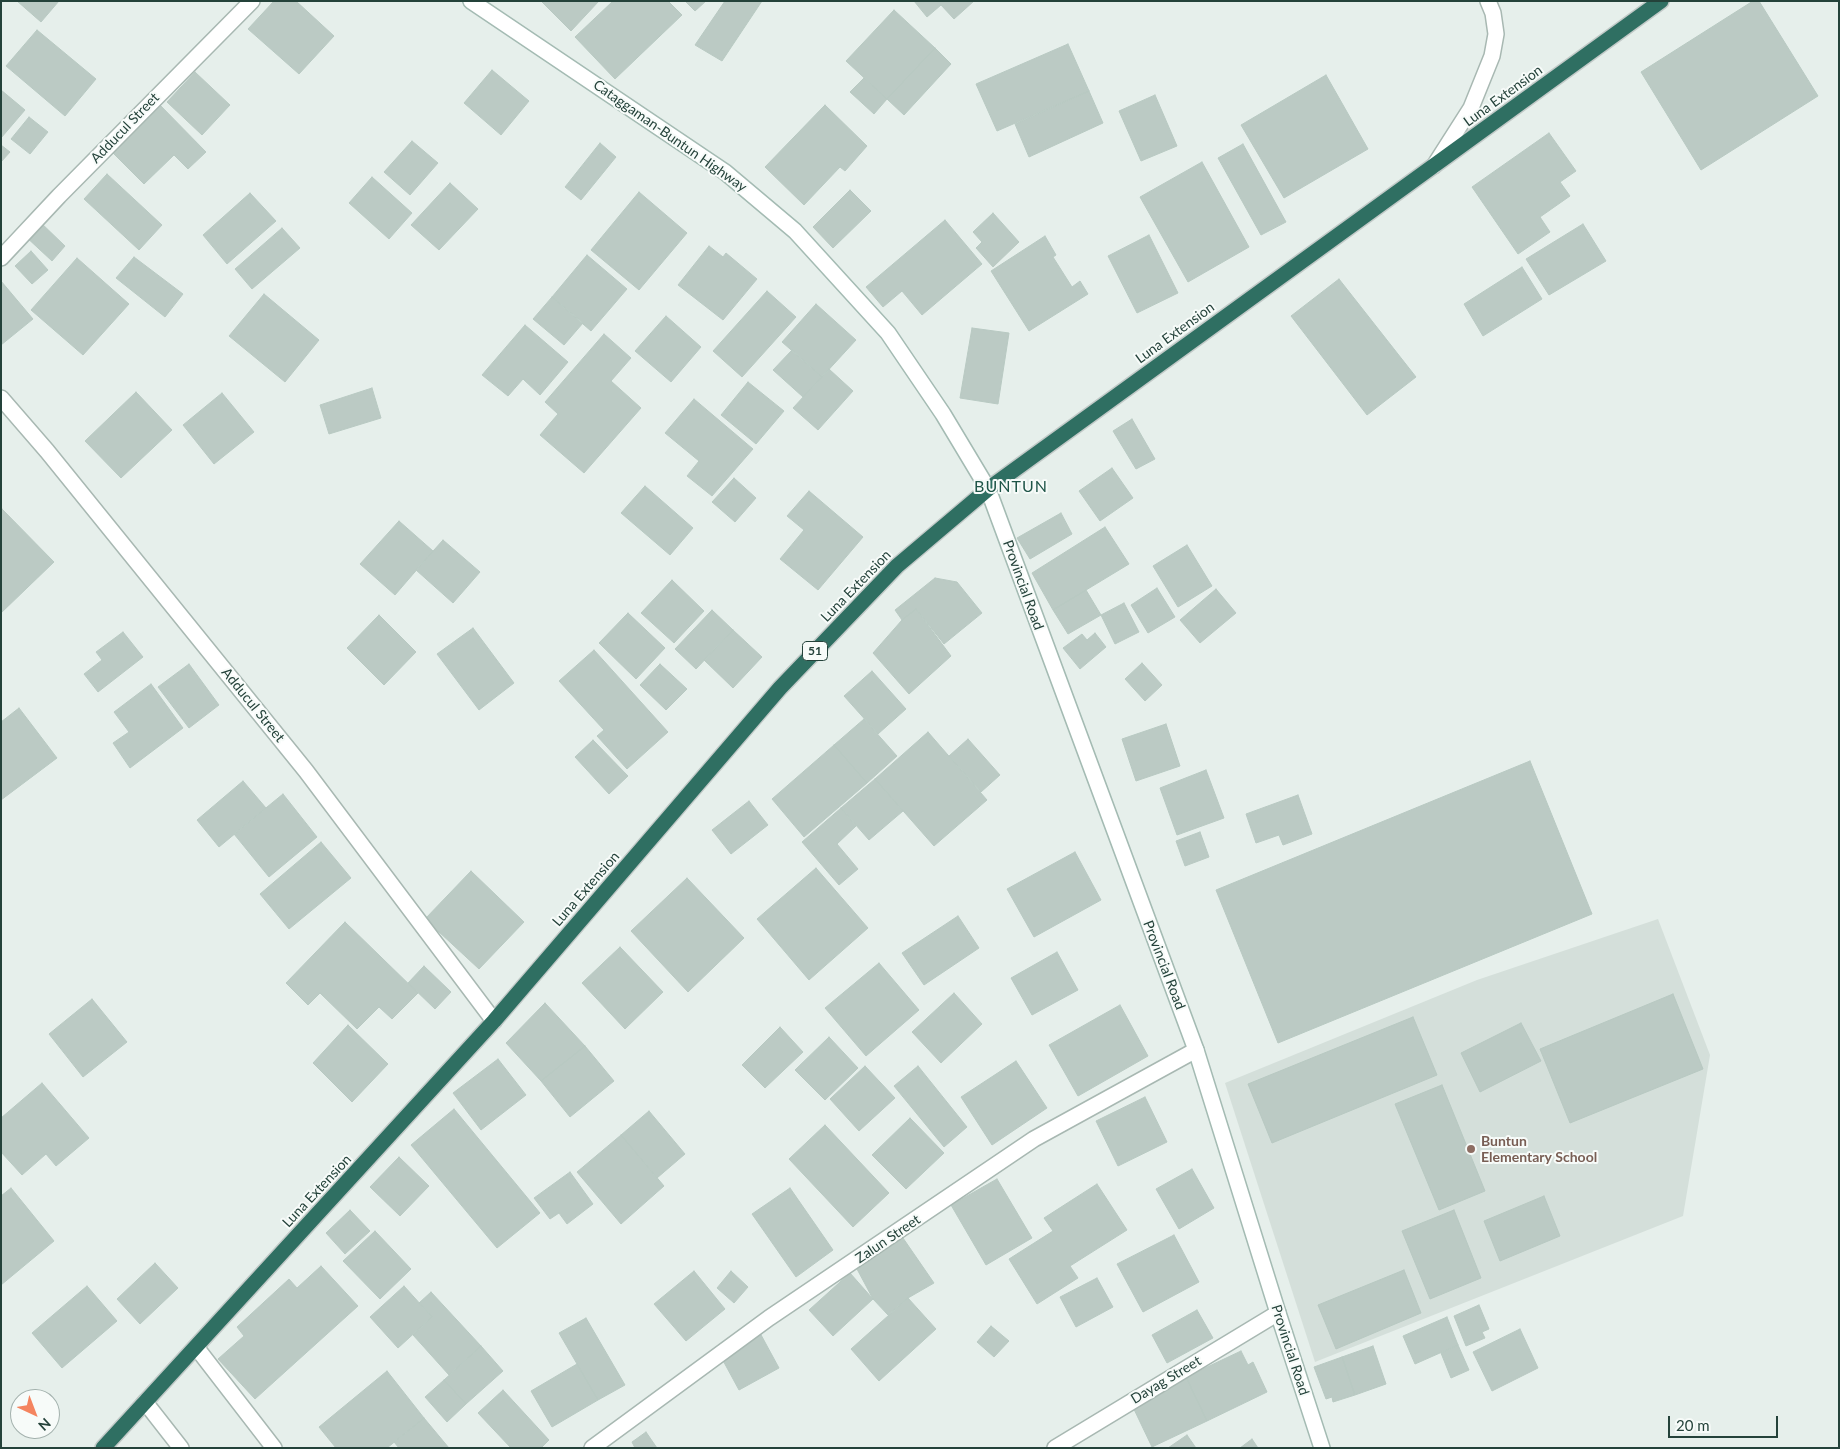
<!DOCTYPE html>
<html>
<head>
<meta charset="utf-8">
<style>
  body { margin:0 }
  #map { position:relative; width:1840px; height:1449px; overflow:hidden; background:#e6efeb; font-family:Lato,sans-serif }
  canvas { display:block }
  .frame { position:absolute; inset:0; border:2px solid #24423a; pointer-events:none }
  .north { position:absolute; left:10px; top:1389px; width:50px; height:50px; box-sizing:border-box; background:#f7fbf9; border:1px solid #a3b1ad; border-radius:50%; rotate:137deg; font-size:14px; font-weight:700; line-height:20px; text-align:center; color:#24423a }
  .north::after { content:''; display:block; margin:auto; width:18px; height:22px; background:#f4845f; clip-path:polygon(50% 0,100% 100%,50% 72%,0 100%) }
  .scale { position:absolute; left:1668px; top:1416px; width:110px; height:22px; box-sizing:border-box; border:2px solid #24423a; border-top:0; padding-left:6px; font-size:15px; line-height:18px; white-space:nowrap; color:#24423a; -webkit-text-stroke:4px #f7fbf9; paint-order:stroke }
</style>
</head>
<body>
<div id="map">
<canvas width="1840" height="1449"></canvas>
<div class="frame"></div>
<div class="north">N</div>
<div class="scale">20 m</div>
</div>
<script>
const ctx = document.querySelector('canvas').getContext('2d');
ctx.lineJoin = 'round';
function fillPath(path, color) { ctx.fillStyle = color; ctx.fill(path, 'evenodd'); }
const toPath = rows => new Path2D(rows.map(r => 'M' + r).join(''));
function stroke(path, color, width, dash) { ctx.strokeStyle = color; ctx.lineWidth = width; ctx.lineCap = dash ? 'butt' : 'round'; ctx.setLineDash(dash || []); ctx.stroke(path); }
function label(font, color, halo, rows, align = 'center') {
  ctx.font = font + ' Lato,sans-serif'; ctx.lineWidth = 4; ctx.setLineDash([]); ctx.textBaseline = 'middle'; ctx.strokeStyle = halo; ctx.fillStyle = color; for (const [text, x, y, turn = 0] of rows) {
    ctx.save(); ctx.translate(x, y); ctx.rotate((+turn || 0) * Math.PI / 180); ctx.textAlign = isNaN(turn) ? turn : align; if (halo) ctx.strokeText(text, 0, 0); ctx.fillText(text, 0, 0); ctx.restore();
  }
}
const built = toPath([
  [1658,919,1710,1055,1683,1216,1315,1362,1225,1083,1477,980]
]);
const building = toPath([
  [17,1,59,1,41,22,17,1],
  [274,1,296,1,334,36,299,74,248,29,274,1],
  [541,1,599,1,571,31,541,1],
  [613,1,668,1,682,15,615,79,575,37,613,1],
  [685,1,706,1,695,11,685,1],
  [725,1,762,1,722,61,695,45,725,1],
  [914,1,974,1,954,19,941,5,927,17,914,1],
  [1753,1,1759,1,1818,96,1701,170,1641,72,1753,1],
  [894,10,935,48,887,99,846,61,894,10],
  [37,30,96,79,65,116,6,66,37,30],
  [1068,44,1089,91,997,131,976,84,1068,44],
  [935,48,951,64,904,115,887,99,935,48],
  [492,70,529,101,501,135,464,103,492,70],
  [195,72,230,105,202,135,167,102,195,72],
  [1326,75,1368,149,1284,198,1241,125,1326,75],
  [864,78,887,99,874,114,850,92,864,78],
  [1,90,25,110,1,138,1,90],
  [1089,91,1103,123,1029,157,1015,124,1089,91],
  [1155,95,1177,146,1141,161,1119,111,1155,95],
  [157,102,206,152,188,169,174,155,144,184,109,149,157,102],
  [825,105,867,146,845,171,840,167,804,205,765,167,825,105],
  [29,117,48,132,30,154,11,139,29,117],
  [1549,133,1576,171,1560,182,1570,196,1540,217,1550,232,1518,254,1472,187,1549,133],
  [412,141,438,163,410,195,384,172,412,141],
  [600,143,616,157,581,200,565,187,600,143],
  [1243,144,1286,222,1261,235,1218,158,1243,144],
  [1,145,10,152,1,162,1,145],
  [1202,162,1249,247,1188,282,1140,197,1202,162],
  [107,174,162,225,139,250,84,199,107,174],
  [372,177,412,213,389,239,349,203,372,177],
  [450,183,478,209,439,250,411,225,450,183],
  [850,190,871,211,833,248,813,227,850,190],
  [639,192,687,233,639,290,591,250,639,192],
  [250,193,276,221,227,264,203,235,250,193],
  [993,213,1019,242,993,267,976,248,982,242,973,232,993,213],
  [38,220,65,246,52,261,24,235,38,220],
  [945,220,982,264,922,315,902,291,883,307,866,287,945,220],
  [1583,224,1606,261,1549,295,1526,259,1583,224],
  [282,228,300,248,252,289,235,269,282,228],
  [1149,235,1178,293,1137,313,1108,256,1149,235],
  [1045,236,1056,255,1053,257,1072,287,1080,281,1088,294,1029,331,991,271,1045,236],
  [709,246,723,257,726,253,757,279,723,320,678,285,709,246],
  [31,251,48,270,32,284,15,266,31,251],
  [587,255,627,289,591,331,552,297,587,255],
  [134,257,183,294,165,317,116,278,134,257],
  [77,258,129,304,83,355,31,310,77,258],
  [1522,267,1542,299,1483,336,1464,304,1522,267],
  [1339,279,1416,377,1367,415,1291,316,1339,279],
  [1,281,33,319,1,345,1,281],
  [767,291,796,317,742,377,713,351,767,291],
  [264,294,319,340,285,382,229,336,264,294],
  [552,297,583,323,564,345,533,319,552,297],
  [816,304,856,340,822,377,782,342,816,304],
  [666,316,701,347,671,382,635,351,666,316],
  [525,325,568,362,540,395,523,379,508,396,482,375,525,325],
  [972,328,1009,333,998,404,960,398,972,328],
  [604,334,631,358,611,381,641,408,584,473,540,435,558,414,545,402,604,334],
  [792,350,822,377,803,397,773,370,792,350],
  [829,369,853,391,818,430,793,408,829,369],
  [748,382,784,411,756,444,721,415,748,382],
  [372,388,381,418,329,434,320,405,372,388],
  [136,392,172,430,121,478,85,441,136,392],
  [222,393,254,432,214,464,183,425,222,393],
  [694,399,753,449,712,496,687,476,699,461,665,433,694,399],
  [1132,419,1155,459,1136,469,1113,431,1132,419],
  [1112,468,1133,498,1100,521,1079,491,1112,468],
  [734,478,756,498,735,522,712,502,734,478],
  [645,486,693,528,670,555,621,513,645,486],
  [809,491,863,537,818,590,780,559,804,530,787,516,809,491],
  [2,509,54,562,1,613,1,510,2,509],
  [1061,513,1072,534,1030,559,1017,538,1061,513],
  [399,521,433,551,395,595,360,564,399,521],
  [1105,527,1129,564,1053,610,1032,573,1105,527],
  [443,540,480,572,453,603,416,570,443,540],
  [1187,545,1212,586,1178,607,1153,566,1187,545],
  [935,578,957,582,982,613,944,644,916,609,902,620,895,610,935,578],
  [672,580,704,611,674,643,641,613,672,580],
  [1157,588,1175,617,1148,633,1131,605,1157,588],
  [1216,589,1236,613,1200,643,1180,620,1216,589],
  [1086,590,1101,615,1068,634,1053,610,1086,590],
  [1124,603,1139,632,1115,644,1101,615,1124,603],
  [916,609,951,656,909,694,873,653,902,620,916,609],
  [712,610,733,630,696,669,675,649,712,610],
  [628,613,665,648,636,679,599,643,628,613],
  [379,615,416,652,384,685,347,648,379,615],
  [473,628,514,683,479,710,437,654,473,628],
  [733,630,762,657,733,688,704,660,733,630],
  [123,632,143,657,98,692,84,674,102,660,96,652,123,632],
  [1095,633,1106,647,1080,669,1063,648,1082,634,1087,640,1095,633],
  [594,650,668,732,627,769,597,736,604,730,559,681,594,650],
  [1142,663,1162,685,1145,701,1125,679,1142,663],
  [189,664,219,705,189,728,158,687,189,664],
  [660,664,687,689,666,710,640,685,660,664],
  [872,671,906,709,878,734,844,696,872,671],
  [151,684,183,728,130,768,113,743,129,732,114,712,151,684],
  [19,708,57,758,1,800,1,722,19,708],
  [864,719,897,756,867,783,834,745,864,719],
  [1166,724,1180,766,1136,781,1122,739,1166,724],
  [928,732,987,800,934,846,875,779,928,732],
  [968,739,1000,775,981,792,949,756,968,739],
  [593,740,628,776,609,794,575,757,593,740],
  [834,745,867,783,804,837,772,799,834,745],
  [1530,761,1592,914,1278,1043,1216,890,1530,761],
  [1206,770,1224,818,1177,835,1160,788,1206,770],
  [875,779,903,811,869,840,841,808,875,779],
  [243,781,266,808,219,847,197,820,243,781],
  [283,794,317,837,269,877,234,834,283,794],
  [1298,795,1312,834,1283,845,1279,835,1256,843,1246,814,1298,795],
  [749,801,768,825,731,854,712,830,749,801],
  [841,808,856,826,837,844,858,869,839,885,802,842,841,808],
  [1200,832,1209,857,1185,866,1176,841,1200,832],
  [321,842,351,878,289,929,260,894,321,842],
  [1075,852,1101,900,1034,937,1007,889,1075,852],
  [816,868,868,928,809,980,757,919,816,868],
  [471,871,524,922,479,969,425,919,471,871],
  [687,878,744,938,688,992,631,931,687,878],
  [958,916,979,948,924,985,902,953,958,916],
  [345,922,418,993,392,1019,379,1007,357,1029,320,993,308,1005,286,983,345,922],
  [620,947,663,992,625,1029,582,983,620,947],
  [1057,952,1078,990,1032,1015,1011,978,1057,952],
  [879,963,919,1010,866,1056,825,1008,879,963],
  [424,966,451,992,435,1009,408,983,424,966],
  [954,993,982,1024,941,1063,912,1032,954,993],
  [1673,994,1703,1069,1570,1123,1540,1049,1673,994],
  [92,999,127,1042,83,1077,49,1034,92,999],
  [545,1003,585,1046,541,1081,506,1043,545,1003],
  [1120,1005,1148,1056,1078,1096,1049,1045,1120,1005],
  [1413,1017,1437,1075,1272,1143,1248,1084,1413,1017],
  [1521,1023,1541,1061,1480,1092,1461,1053,1521,1023],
  [348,1025,388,1064,352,1102,313,1063,348,1025],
  [780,1027,803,1052,765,1088,742,1065,780,1027],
  [829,1037,858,1068,825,1100,795,1070,829,1037],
  [585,1046,614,1081,570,1117,541,1081,585,1046],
  [498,1059,526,1095,481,1130,453,1093,498,1059],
  [1016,1061,1047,1108,992,1145,961,1097,1016,1061],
  [865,1066,895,1098,859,1131,830,1099,865,1066],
  [918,1066,967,1127,944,1147,894,1086,918,1066],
  [42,1083,89,1138,56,1166,46,1154,22,1175,1,1152,1,1118,42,1083],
  [1442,1085,1485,1191,1439,1210,1395,1104,1442,1085],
  [1145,1097,1167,1142,1118,1166,1096,1121,1145,1097],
  [454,1109,540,1213,497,1248,411,1145,454,1109],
  [649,1111,685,1154,657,1178,621,1135,649,1111],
  [910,1118,944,1153,906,1189,872,1155,910,1118],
  [825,1125,889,1193,853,1227,789,1159,825,1125],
  [621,1135,664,1186,621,1224,577,1172,621,1135],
  [399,1157,429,1186,400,1216,370,1187,399,1157],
  [1192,1169,1214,1208,1179,1229,1156,1189,1192,1169],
  [570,1172,593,1204,567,1224,559,1213,550,1219,534,1198,570,1172],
  [997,1179,1032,1238,986,1265,951,1205,997,1179],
  [1097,1184,1127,1230,1070,1266,1078,1278,1037,1304,1009,1259,1053,1231,1044,1218,1097,1184],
  [11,1188,54,1241,1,1285,1,1196,11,1188],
  [790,1188,833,1250,796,1277,752,1214,790,1188],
  [1544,1196,1560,1236,1500,1261,1484,1221,1544,1196],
  [350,1210,370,1231,345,1254,326,1233,350,1210],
  [1454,1210,1481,1278,1430,1299,1402,1231,1454,1210],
  [375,1231,411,1269,380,1299,343,1261,375,1231],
  [1174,1235,1199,1282,1143,1312,1117,1264,1174,1235],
  [903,1238,934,1283,908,1298,888,1315,873,1299,857,1269,903,1238],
  [155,1263,178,1288,140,1324,117,1299,155,1263],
  [321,1266,358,1306,255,1399,218,1359,244,1336,237,1327,289,1279,297,1288,321,1266],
  [1404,1270,1421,1313,1336,1349,1318,1305,1404,1270],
  [694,1271,725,1309,686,1341,654,1304,694,1271],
  [731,1271,748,1287,734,1303,717,1288,731,1271],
  [850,1273,873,1299,833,1336,809,1310,850,1273],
  [1097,1278,1113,1307,1076,1327,1060,1297,1097,1278],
  [87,1286,117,1321,62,1368,32,1333,87,1286],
  [404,1286,432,1317,398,1348,370,1317,404,1286],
  [431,1292,481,1346,449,1375,413,1335,432,1317,419,1303,431,1292],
  [908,1298,936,1329,879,1381,851,1349,908,1298],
  [1479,1305,1489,1329,1482,1332,1485,1338,1466,1346,1454,1316,1479,1305],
  [1197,1310,1213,1338,1167,1363,1152,1335,1197,1310],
  [1447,1317,1458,1345,1415,1364,1403,1336,1447,1317],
  [586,1318,625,1385,598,1400,559,1333,586,1318],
  [991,1326,1009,1341,994,1357,977,1342,991,1326],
  [1520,1329,1538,1368,1492,1391,1473,1352,1520,1329],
  [760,1333,779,1368,739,1390,720,1355,760,1333],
  [1458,1345,1469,1370,1451,1378,1441,1353,1458,1345],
  [481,1346,503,1371,466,1404,444,1380,481,1346],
  [1373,1346,1386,1384,1355,1395,1342,1357,1373,1346],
  [1241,1351,1248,1365,1253,1362,1267,1392,1207,1421,1186,1377,1241,1351],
  [1342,1357,1355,1395,1333,1402,1332,1397,1326,1399,1314,1367,1342,1357],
  [577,1364,598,1400,552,1427,531,1391,577,1364],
  [387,1371,424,1418,387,1448,336,1448,319,1427,387,1371],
  [1186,1377,1207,1421,1152,1447,1131,1403,1186,1377],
  [444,1380,466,1404,447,1422,425,1397,444,1380],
  [503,1390,549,1440,541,1448,511,1448,478,1413,503,1390],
  [424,1418,449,1448,399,1448,394,1442,424,1418],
  [646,1432,657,1448,635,1448,632,1442,646,1432],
  [1187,1435,1196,1448,1168,1448,1187,1435],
  [1252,1439,1258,1448,1240,1448,1252,1439]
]);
const lane = toPath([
  [145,1402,181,1448]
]);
const street = toPath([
  [1434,166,1471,108,1492,56,1496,34,1493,13,1488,1],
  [1,258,59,196,252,1],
  [1,398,47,451,306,771,494,1021],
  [196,1347,274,1448],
  [592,1448,769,1318,1034,1139,1196,1050],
  [1055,1448,1278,1313]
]);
const secondary = toPath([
  [471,1,725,172,795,231,888,333,943,414,988,489,1196,1050,1278,1313,1322,1448]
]);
const highway = toPath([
  [103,1448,494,1021,780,688,897,566,988,489,1661,1]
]);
const markers = [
  [1471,1149,5,"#8d6e63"]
];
const shields = [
  [815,651,25]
];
const shieldNames = [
  ["51",815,651]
];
const streetNames = [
  ["Luna Extension",1503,96,-36],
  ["Adducul Street",125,128,-46],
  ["Cataggaman-Buntun Highway",670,136,35],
  ["Luna Extension",1175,333,-36],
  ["Provincial Road",1023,585,70],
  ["Luna Extension",856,586,-46],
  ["Adducul Street",253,705,51],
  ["Luna Extension",586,889,-49],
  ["Provincial Road",1164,965,69],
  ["Luna Extension",317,1191,-47],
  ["Zalun Street",888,1239,-34],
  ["Provincial Road",1290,1350,72],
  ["Dayag Street",1166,1380,-31]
];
const educationNames = [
  ["Buntun",1481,1141],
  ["Elementary School",1481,1157]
];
const quarterNames = [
  ["BUNTUN",1011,487]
];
fillPath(built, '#d4dfda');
fillPath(building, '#bbcac4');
stroke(building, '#b8c9c2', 1);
stroke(lane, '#a8b8b2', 18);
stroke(street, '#a8b8b2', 18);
stroke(secondary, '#a4bbb3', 18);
stroke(highway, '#c2cac8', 18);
stroke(lane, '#fff', 15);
stroke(street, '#fff', 15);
stroke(secondary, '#fff', 15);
stroke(highway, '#2f6f62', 15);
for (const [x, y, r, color] of markers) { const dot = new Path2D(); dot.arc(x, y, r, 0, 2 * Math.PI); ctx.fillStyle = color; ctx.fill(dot); stroke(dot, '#f7fbf9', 2); }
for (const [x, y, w] of shields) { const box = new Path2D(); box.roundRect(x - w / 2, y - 9.5, w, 19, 4); ctx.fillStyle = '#f7fbf9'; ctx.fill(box); stroke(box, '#24423a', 1); }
label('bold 12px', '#24423a', null, shieldNames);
label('14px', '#24423a', '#f7fbf9', streetNames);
label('bold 14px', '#785e54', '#f7fbf9', educationNames, 'left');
ctx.letterSpacing = '1px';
label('16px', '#1f5548', '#f7fbf9', quarterNames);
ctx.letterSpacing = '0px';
</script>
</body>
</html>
